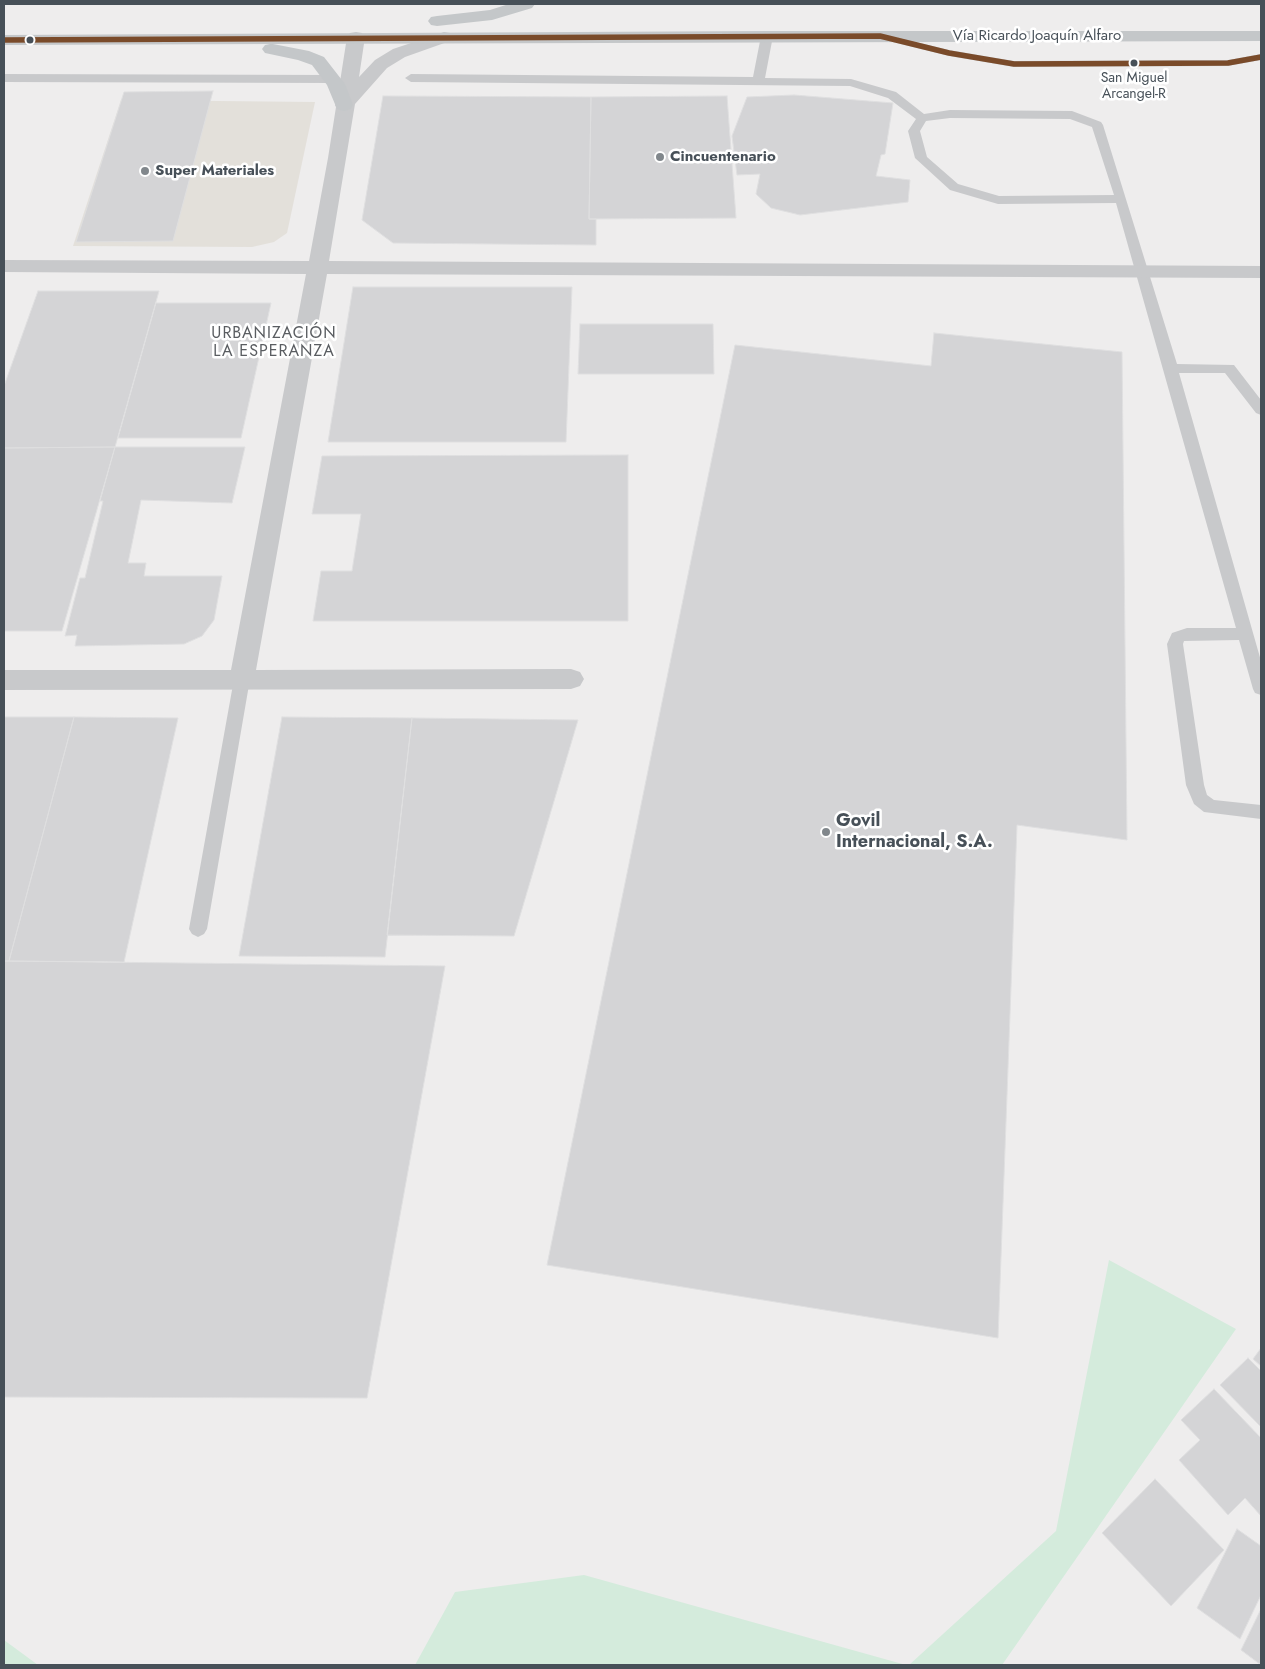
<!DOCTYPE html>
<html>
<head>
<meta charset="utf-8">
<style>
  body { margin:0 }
  #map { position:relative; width:1265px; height:1669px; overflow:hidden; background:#eeeded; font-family:Jost,sans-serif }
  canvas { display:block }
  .frame { position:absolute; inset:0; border:5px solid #475058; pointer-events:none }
</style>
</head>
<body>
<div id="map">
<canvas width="1265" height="1669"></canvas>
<div class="frame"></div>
</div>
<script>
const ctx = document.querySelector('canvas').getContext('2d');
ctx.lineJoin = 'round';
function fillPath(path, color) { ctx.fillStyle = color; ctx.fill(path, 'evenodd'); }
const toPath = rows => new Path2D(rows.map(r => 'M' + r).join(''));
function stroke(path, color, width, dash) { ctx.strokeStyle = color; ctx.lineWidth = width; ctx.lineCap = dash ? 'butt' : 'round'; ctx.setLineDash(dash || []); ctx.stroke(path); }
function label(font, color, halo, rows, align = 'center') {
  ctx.font = font + ' Jost,sans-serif'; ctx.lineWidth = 5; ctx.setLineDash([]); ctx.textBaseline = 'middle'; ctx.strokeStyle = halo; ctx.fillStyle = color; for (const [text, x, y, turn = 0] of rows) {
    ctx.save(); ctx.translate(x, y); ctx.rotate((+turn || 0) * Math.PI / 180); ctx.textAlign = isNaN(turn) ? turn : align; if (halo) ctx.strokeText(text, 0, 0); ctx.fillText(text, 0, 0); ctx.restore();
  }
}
const commercial = toPath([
  [121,100,315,102,287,233,274,242,252,247,73,246]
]);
const green = toPath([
  [1109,1260,1236,1329,1002,1665,909,1665,1056,1531],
  [584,1575,906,1665,415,1665,455,1592],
  [4,1640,38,1665,4,1665]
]);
const building = toPath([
  [213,91,173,241,76,242,124,92,213,91],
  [794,95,893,103,885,154,881,155,876,176,910,180,908,202,800,215,771,208,756,194,760,174,737,175,732,136,747,97,794,95],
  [383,96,591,97,589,219,596,219,596,245,393,243,362,220,383,96],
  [727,96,736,218,589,219,591,97,727,96],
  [353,287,572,287,566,442,328,442,353,287],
  [38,291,159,291,115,447,4,448,4,386,38,291],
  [156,303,271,303,241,438,118,438,156,303],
  [580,324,713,324,714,374,578,374,580,324],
  [934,333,1122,352,1127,840,1017,825,998,1338,547,1265,735,345,931,366,934,333],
  [115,447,245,447,232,503,141,500,128,563,146,563,144,576,222,576,214,620,202,636,184,644,75,646,77,635,65,636,80,578,85,578,103,501,100,501,115,447],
  [115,447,62,631,4,631,4,448,115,447],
  [628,455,628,621,313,621,321,571,352,571,361,514,312,514,322,456,628,455],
  [4,717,74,717,9,961,4,961,4,717],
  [74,717,178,718,124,962,9,961,74,717],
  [282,717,412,718,385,957,239,956,282,717],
  [412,718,578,720,514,936,387,935,412,718],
  [4,961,445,966,367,1398,4,1397,4,961],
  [1261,1348,1261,1366,1253,1359,1261,1348],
  [1248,1358,1261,1371,1261,1427,1220,1385,1248,1358],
  [1214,1389,1261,1438,1261,1516,1245,1498,1228,1515,1179,1460,1200,1440,1181,1420,1214,1389],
  [1155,1479,1224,1550,1171,1606,1102,1533,1155,1479],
  [1237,1529,1261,1546,1261,1595,1240,1639,1197,1608,1237,1529],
  [1261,1609,1261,1665,1241,1650,1261,1609]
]);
const lane = toPath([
  [767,33,773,36,765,78,851,79,896,92,924,114,950,110,1072,111,1101,122,1103,125,1177,364,1234,365,1261,400,1261,415,1256,413,1225,373,1179,373,1261,661,1261,695,1255,693,1253,689,1239,640,1184,641,1183,644,1204,785,1207,795,1214,800,1261,805,1261,819,1204,812,1194,804,1186,785,1167,644,1172,633,1187,628,1236,628,1116,203,998,204,950,190,915,158,908,131,916,119,888,98,850,86,411,82,405,78,411,74,753,77,761,36,767,33],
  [950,118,1070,119,1092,127,1114,195,999,196,958,184,927,157,920,131,926,121,950,118],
  [880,33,949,50,1014,61,1228,60,1261,54,1261,60,1228,66,1014,67,949,56,876,38,874,36,880,33],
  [4,74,332,75,338,79,332,83,4,82,4,74],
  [242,673,248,675,250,679,207,929,204,934,198,937,192,934,189,929,234,679,236,675,242,673]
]);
const street = toPath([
  [356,32,362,33,365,37,359,77,375,60,393,49,444,32,450,33,453,37,450,41,405,57,387,68,355,104,329,261,1261,266,1261,278,327,274,256,670,571,669,580,672,584,679,580,686,571,689,4,690,4,670,231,670,306,274,4,272,4,260,309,261,328,158,336,107,335,105,337,101,347,37,350,33,356,32]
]);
const primary = toPath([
  [509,4,535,4,532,8,492,20,437,26,431,25,428,21,431,17,437,16,490,10,509,4],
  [767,31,1261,31,1261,41,273,44,309,51,324,57,345,84,353,105,351,109,344,111,337,109,327,85,312,65,298,60,265,53,262,49,265,45,270,44,4,45,4,35,767,31]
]);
const bus1 = toPath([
  [4,40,880,36,949,53,1014,64,1228,63,1261,57]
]);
const markers = [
  [30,40,4.5,"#475058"],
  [1134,63,4.5,"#475058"],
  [660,157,5,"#81878c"],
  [145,171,5,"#81878c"],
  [826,832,5,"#81878c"]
];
const farBusnames = [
  ["San Miguel",1134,79],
  ["Arcangel-R",1134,95]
];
const farStreetnames = [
  ["Vía Ricardo Joaquín Alfaro",1037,36]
];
const farPoinames = [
  ["Cincuentenario",670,157],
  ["Super Materiales",155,171]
];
const farNeighbourhoodnames = [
  ["URBANIZACIÓN",274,334],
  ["LA ESPERANZA",274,352]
];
const poiNames = [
  ["Govil",836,822],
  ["Internacional, S.A.",836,843]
];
fillPath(commercial, '#e3e0da');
fillPath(green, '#d4ebdc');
fillPath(building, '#d4d4d6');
stroke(building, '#dfdfe0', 1);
fillPath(lane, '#c8c9cb');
fillPath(street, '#c8c9cb');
fillPath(primary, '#c4c7c9');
stroke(bus1, '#7a4b2a', 5.5);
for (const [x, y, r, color] of markers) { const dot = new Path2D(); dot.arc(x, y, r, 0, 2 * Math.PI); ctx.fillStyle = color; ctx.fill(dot); stroke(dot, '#fff', 2); }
label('14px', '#475058', '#fff', farBusnames);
label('15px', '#475058', '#fff', farStreetnames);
label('bold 15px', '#475058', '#fff', farPoinames, 'left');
ctx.letterSpacing = '1px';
label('16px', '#5a5d61', '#fff', farNeighbourhoodnames);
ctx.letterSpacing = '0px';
label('bold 18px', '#475058', '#fff', poiNames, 'left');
</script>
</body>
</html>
